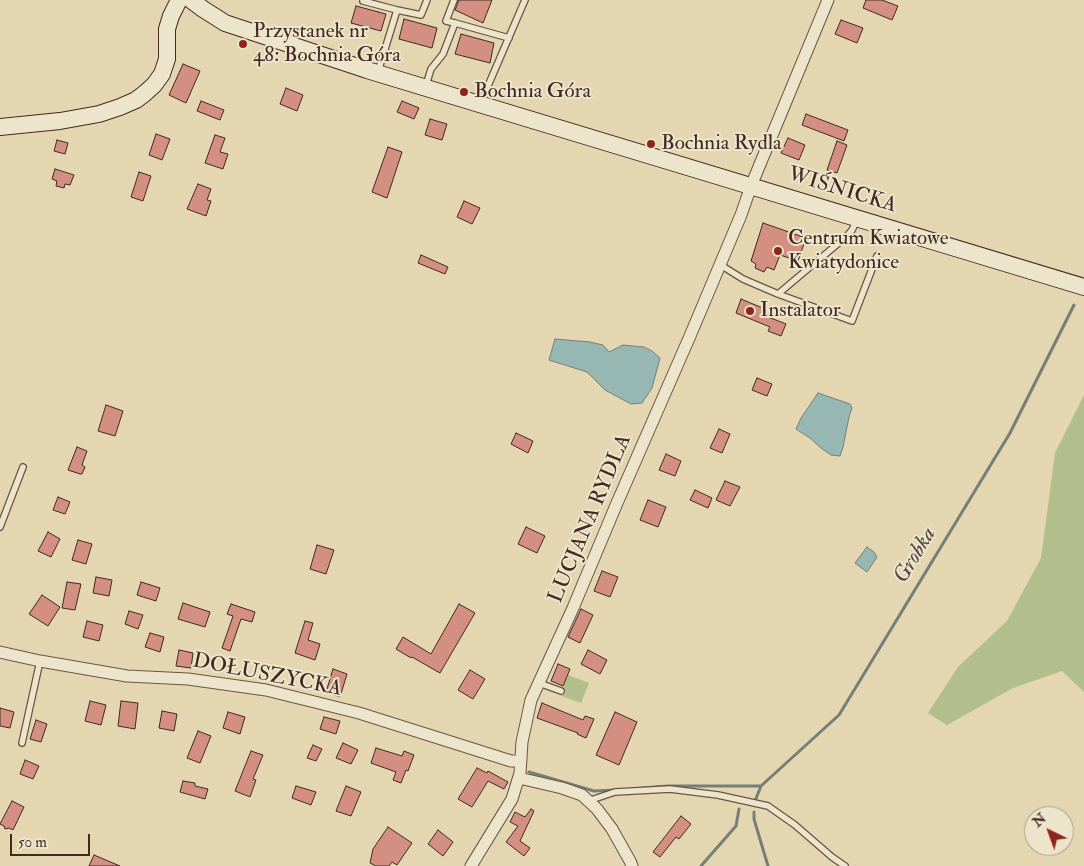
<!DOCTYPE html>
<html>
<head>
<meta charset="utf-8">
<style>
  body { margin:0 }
  #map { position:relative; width:1084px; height:866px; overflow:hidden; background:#e3d6b0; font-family:"IM FELL Double Pica",serif }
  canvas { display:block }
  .north { position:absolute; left:1024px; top:806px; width:50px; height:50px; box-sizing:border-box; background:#ede4cc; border:1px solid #a99a88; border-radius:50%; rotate:318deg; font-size:14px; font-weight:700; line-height:20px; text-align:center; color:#422a21 }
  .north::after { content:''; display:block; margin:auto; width:18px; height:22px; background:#8f2418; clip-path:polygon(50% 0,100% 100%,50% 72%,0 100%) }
  .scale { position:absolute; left:10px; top:834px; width:80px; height:22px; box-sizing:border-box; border:2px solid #422a21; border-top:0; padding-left:6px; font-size:15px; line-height:18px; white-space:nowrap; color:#422a21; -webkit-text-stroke:4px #ede4cc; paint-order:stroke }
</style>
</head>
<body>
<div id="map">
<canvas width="1084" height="866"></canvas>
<div class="north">N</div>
<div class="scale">50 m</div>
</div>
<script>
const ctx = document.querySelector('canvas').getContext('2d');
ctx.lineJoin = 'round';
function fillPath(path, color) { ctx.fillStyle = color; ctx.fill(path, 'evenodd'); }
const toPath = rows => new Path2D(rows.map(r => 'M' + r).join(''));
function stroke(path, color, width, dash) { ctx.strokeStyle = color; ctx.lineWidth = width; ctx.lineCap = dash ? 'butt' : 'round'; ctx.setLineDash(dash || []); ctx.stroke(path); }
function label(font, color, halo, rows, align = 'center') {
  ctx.font = font + ' "IM FELL Double Pica",serif'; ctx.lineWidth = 4; ctx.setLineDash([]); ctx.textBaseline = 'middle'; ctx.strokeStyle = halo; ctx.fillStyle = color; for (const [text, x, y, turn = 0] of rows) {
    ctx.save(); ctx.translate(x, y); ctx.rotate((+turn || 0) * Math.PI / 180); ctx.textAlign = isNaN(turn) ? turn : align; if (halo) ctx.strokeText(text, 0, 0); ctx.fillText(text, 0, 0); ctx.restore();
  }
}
const green = toPath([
  [1084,395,1084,692,1062,671,1013,688,947,725,928,713,958,667,1007,621,1041,558,1055,453],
  [568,675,589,683,581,703,559,695]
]);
const water = toPath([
  [555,339,590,342,603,345,609,352,623,345,644,347,652,351,660,358,652,388,642,403,631,404,605,390,587,372,549,360,555,339],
  [818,393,850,404,852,408,849,417,843,447,840,456,831,455,821,448,810,438,796,429,801,418,818,393],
  [867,547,874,552,877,557,867,572,855,563,867,547]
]);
const stream = toPath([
  [529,772,594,791,616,790],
  [642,788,668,786,761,786],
  [755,801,761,786,839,715,1010,433,1074,305],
  [754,812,754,819,768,866],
  [701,866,736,826,739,809]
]);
const building = toPath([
  [459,0,492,0,483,23,455,10,459,0],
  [866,0,882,0,898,6,892,20,863,8,866,0],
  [356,6,386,14,381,31,351,23,356,6],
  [404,19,437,28,432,48,399,39,404,19],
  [841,20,863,28,857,43,835,34,841,20],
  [461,34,494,43,490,63,455,54,461,34],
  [183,64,200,71,186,103,169,95,183,64],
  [286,88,303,95,297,111,280,104,286,88],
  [201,101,224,110,220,120,197,111,201,101],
  [402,101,419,108,414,119,397,112,402,101],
  [806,114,848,130,844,141,802,125,806,114],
  [430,119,447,124,442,140,425,135,430,119],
  [156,134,170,139,162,160,149,155,156,134],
  [215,135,225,138,220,152,228,154,223,169,205,163,215,135],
  [788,138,805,145,799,160,781,153,788,138],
  [57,140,68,143,65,154,54,151,57,140],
  [837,141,847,145,837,173,827,170,837,141],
  [388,147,402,152,387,198,372,192,388,147],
  [55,169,74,175,70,185,65,184,64,188,56,186,57,181,52,179,55,169],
  [139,172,151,176,143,201,131,197,139,172],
  [198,184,211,189,207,200,211,201,206,216,187,209,198,184],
  [464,201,480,208,472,224,457,217,464,201],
  [763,223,806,238,798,261,780,255,774,270,767,267,764,272,755,268,756,264,751,261,763,223],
  [421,255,448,267,445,274,418,263,421,255],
  [741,299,765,309,763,315,786,324,781,336,768,331,770,327,736,313,741,299],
  [757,378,772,384,767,396,752,390,757,378],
  [106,405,123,411,115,436,98,431,106,405],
  [719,429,730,434,722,453,710,448,719,429],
  [516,433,533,441,528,453,511,444,516,433],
  [77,447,87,451,82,465,85,467,82,474,80,474,68,470,77,447],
  [666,454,681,461,675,476,659,470,666,454],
  [725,481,740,487,730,506,716,500,725,481],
  [695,490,712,498,708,508,690,500,695,490],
  [58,497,70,502,65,514,53,510,58,497],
  [648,500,666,507,658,527,640,520,648,500],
  [526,527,545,536,537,553,518,544,526,527],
  [48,532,60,539,51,557,38,551,48,532],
  [78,540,92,544,86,564,72,560,78,540],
  [317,545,334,550,326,574,310,569,317,545],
  [602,571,618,577,610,597,594,591,602,571],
  [96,577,112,580,109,596,93,593,96,577],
  [67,582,81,584,75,610,62,608,67,582],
  [141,582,160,588,156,601,137,595,141,582],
  [42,595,60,607,48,626,29,614,42,595],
  [183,603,210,612,205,627,178,619,183,603],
  [231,604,255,612,252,622,241,619,230,651,222,648,233,616,227,614,231,604],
  [459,604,475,613,440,673,412,657,411,658,396,649,403,637,431,654,459,604],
  [581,609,593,615,580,643,568,637,581,609],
  [129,611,143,615,138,629,125,624,129,611],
  [87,621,103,625,99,641,83,637,87,621],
  [305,621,313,623,308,640,320,644,315,660,295,653,305,621],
  [150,633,164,637,160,652,145,647,150,633],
  [179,650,193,653,191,668,176,666,179,650],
  [588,650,607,660,600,674,581,664,588,650],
  [558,664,570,669,563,686,551,681,558,664],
  [333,669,347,674,340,697,326,692,333,669],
  [470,670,485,679,473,699,458,690,470,670],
  [90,701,106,705,101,725,85,721,90,701],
  [121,701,138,703,135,729,118,726,121,701],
  [542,703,583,720,585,716,594,719,586,738,577,734,578,733,537,718,542,703],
  [0,708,14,712,10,728,0,726,0,708],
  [162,711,177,714,174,731,159,728,162,711],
  [228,712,245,717,240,734,223,728,228,712],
  [615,712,637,722,619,765,596,755,615,712],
  [324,717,340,721,336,734,320,729,324,717],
  [36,720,47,724,41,742,30,739,36,720],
  [198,731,211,736,200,763,187,758,198,731],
  [343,743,358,750,351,764,336,758,343,743],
  [313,745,322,749,316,761,307,758,313,745],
  [376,748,402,756,404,751,414,755,408,771,406,770,401,783,393,780,396,772,371,763,376,748],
  [251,751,263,755,253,779,256,780,250,797,235,791,251,751],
  [25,760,39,766,33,779,20,774,25,760],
  [477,768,487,773,488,771,508,782,504,789,488,781,472,807,458,799,477,768],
  [183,781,195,783,195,786,208,789,205,799,180,792,183,781],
  [296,786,316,792,311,805,292,798,296,786],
  [346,786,361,792,351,816,336,811,346,786],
  [12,801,24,807,13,830,9,828,5,829,4,826,0,824,12,801],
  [531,809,534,811,520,841,530,848,524,856,506,842,518,826,510,822,515,812,525,817,531,809],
  [681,816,691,824,679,839,676,837,660,857,653,852,681,816],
  [388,827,412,843,397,865,392,862,389,866,376,866,370,863,373,849,388,827],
  [438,830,453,842,443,856,428,844,438,830],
  [94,855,120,866,89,866,94,855]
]);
const lane = toPath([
  [454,0,446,21,455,23],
  [363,1,397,10],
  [378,72,397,10,421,15,427,0],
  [426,85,431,69,443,54,455,23,509,38],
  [481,102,525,0],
  [719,264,743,279,778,294,847,236,852,230,857,220],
  [778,294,852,321,877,256],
  [0,527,23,467],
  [539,683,561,691],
  [22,743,40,661],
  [588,801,615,792,670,789,718,795,768,806,795,825,832,857,845,866]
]);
const street = toPath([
  [0,652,40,661,127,676,188,679,266,690,359,713,511,761,521,761],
  [519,778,562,788,582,795,597,809,612,829,630,861,632,866],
  [471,866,512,799,520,773,522,742,531,700,573,608,617,503,690,336,741,215,751,186,828,0]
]);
const secondary = toPath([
  [191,0,203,9,225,23,367,70,1084,287],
  [0,127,60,121,99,114,120,107,136,100,144,94,154,85,162,74,167,59,167,29,171,16,179,0]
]);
const markers = [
  [243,44,5,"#8f2418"],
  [464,92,5,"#8f2418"],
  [651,144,5,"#8f2418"],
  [778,251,5,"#8f2418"],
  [750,311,5,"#8f2418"]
];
const poiNames = [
  ["Przystanek nr",253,32],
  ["48: Bochnia Góra",253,56],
  ["Bochnia Góra",474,92],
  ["Bochnia Rydla",661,144],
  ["Centrum Kwiatowe",788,239],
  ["Kwiatydonice",788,263],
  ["Instalator",760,311]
];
const streetNames = [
  ["WIŚNICKA",842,191,17],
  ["LUCJANA RYDLA",591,519,-67],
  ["DOŁUSZYCKA",267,676,11]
];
const waterNames = [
  ["Grobka",916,556,-59]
];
fillPath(green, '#b2be8c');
fillPath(water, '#97b7b3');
stroke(water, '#757f79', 1);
stroke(stream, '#757f79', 3);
fillPath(building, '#d28f82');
stroke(building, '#422a21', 1);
stroke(lane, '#6a5545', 8);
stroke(street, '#6a5545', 13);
stroke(secondary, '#422a21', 18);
stroke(lane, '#ede4cc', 5.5);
stroke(street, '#ede4cc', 11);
stroke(secondary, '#ede4cc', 16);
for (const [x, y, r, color] of markers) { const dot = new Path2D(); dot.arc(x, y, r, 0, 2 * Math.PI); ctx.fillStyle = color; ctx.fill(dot); stroke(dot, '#ede4cc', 2); }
label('21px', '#422a21', '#ede4cc', poiNames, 'left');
label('21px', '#422a21', '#ede4cc', streetNames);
label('italic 22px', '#53463e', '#ede4cc', waterNames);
</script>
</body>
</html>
